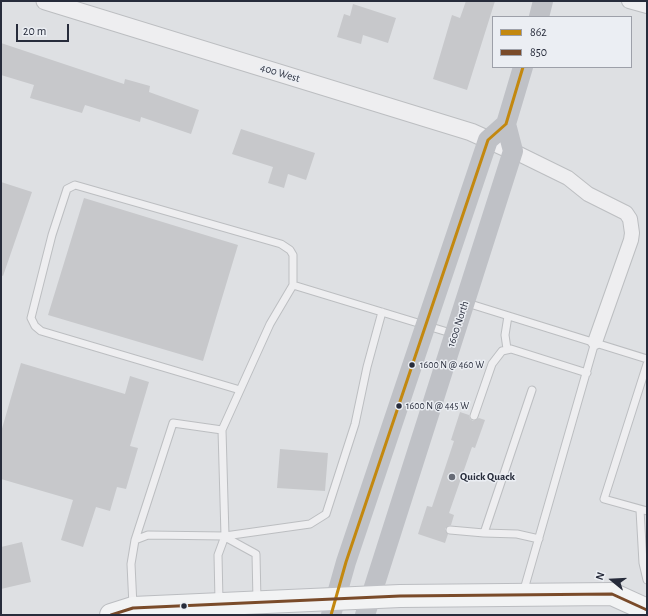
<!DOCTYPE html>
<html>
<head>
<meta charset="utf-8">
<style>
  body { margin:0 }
  #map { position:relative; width:648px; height:616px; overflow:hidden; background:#dee0e3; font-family:"Alegreya Sans",sans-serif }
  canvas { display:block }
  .frame { position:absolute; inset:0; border:2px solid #272c3b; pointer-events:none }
  .legend { position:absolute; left:492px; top:16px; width:140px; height:52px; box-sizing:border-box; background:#ebeef3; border:1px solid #9da0a9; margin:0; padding:5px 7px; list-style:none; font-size:12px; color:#272c3b }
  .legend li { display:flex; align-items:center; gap:8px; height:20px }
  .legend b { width:20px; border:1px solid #9da0a9 }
  .north { position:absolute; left:592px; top:560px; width:40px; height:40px; -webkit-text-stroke:3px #ebeef3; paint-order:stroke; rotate:288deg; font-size:11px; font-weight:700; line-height:16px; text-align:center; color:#272c3b }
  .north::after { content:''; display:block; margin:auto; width:14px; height:18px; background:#272c3b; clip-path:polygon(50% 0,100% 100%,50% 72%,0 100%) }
  .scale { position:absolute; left:16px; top:24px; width:53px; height:18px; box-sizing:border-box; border:2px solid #272c3b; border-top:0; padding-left:5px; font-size:12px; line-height:14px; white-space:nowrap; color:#272c3b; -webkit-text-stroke:3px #ebeef3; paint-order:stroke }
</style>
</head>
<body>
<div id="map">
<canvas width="648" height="616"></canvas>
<div class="frame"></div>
<ul class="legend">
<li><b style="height:5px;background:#c3880f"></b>862</li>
<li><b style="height:5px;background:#7a4b2a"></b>850</li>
</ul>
<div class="north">N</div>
<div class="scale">20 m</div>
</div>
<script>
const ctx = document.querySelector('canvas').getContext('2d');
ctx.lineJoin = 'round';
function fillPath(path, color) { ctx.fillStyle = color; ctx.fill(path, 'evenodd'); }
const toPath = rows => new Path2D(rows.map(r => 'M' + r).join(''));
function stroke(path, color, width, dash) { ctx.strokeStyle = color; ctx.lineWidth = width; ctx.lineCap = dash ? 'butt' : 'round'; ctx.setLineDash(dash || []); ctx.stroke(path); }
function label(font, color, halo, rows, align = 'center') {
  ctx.font = font + ' "Alegreya Sans",sans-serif'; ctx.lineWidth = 3; ctx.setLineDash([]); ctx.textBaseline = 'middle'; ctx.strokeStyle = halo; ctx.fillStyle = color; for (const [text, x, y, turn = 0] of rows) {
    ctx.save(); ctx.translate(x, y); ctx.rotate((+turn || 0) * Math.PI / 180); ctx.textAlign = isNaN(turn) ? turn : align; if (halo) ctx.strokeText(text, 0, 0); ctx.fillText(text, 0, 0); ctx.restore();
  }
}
const building = toPath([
  [466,1,495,1,467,90,433,79,452,15,460,18],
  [353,4,396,18,388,43,363,35,361,44,337,37,344,14,350,16],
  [1,43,124,84,125,79,150,86,149,92,199,110,191,134,141,117,140,122,85,105,82,113,30,98,34,85,1,75],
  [241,129,315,153,306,180,288,174,284,188,268,183,273,167,232,154],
  [1,182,32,192,3,276,1,275],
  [84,198,238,245,203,361,48,315],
  [21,363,125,394,130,376,149,382,130,446,138,448,126,489,117,487,110,511,96,507,83,547,61,540,73,500,1,479,1,432],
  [460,412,469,415,470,419,473,421,479,418,485,420,475,448,472,447,449,513,454,515,451,525,448,526,445,529,448,534,445,543,418,534,427,506,432,507,454,441,451,440],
  [280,449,328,453,325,491,277,488],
  [22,542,31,582,1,589,1,547]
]);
const service = toPath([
  [467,303,647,359],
  [507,349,505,335,508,316],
  [647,364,604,499,647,511],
  [240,390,41,331,35,326,31,318,52,235,67,189,75,185,281,244,290,250,293,255,293,285],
  [474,416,492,364,502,351,511,349,587,373],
  [640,510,643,563,647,580],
  [450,530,484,533,517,534,539,539],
  [484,533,532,390],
  [225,537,256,554,257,601],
  [135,540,173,423,222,430],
  [523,593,595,342],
  [219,601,218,555,225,536,222,430,270,324,293,285,454,334],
  [133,606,131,564,135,540,148,535,225,536,310,524,326,514,355,424,367,367,382,312]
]);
const minor = toPath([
  [629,1,647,6],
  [513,151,568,178,588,194,626,213,630,219,632,233,631,240,595,342]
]);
const tertiary = toPath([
  [45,1,471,132,513,151]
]);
const secondary = toPath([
  [539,17,543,1],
  [331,615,346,562,488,140,506,124,523,67],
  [365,615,513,151,506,124]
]);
const primary = toPath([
  [111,615,133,608,400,596,612,594,647,610]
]);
const bus1 = toPath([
  [331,615,346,562,488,140,506,124,523,67]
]);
const bus2 = toPath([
  [111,615,133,608,400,596,612,594,647,610]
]);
const markers = [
  [412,365,3.5,"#272c3b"],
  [399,406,3.5,"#272c3b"],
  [452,477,4,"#676b76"],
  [184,606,3.5,"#272c3b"]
];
const busNames = [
  ["1600 N @ 460 W",420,365],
  ["1600 N @ 445 W",406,406]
];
const streetNames = [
  ["400 West",280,73,17],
  ["1600 North",458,324,-72]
];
const poiNames = [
  ["Quick Quack",460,477]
];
fillPath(building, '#c7c8cb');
stroke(service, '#bcbec1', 9);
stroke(minor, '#bcbec1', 16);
stroke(tertiary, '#bcbec1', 19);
stroke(primary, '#bbbdc1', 24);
stroke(service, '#eeeef0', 7);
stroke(minor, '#eeeef0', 14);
stroke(tertiary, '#eeeef0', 17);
stroke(secondary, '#bfc1c6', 20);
stroke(primary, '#f2f3f4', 22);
stroke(bus1, '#c3880f', 3);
stroke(bus2, '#7a4b2a', 3);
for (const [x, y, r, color] of markers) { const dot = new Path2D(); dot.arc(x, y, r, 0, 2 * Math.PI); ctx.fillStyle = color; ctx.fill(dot); stroke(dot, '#ebeef3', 1.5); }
label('10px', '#272c3b', '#ebeef3', busNames, 'left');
label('11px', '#272c3b', '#ebeef3', streetNames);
label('bold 11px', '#272c3b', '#ebeef3', poiNames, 'left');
</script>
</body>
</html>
